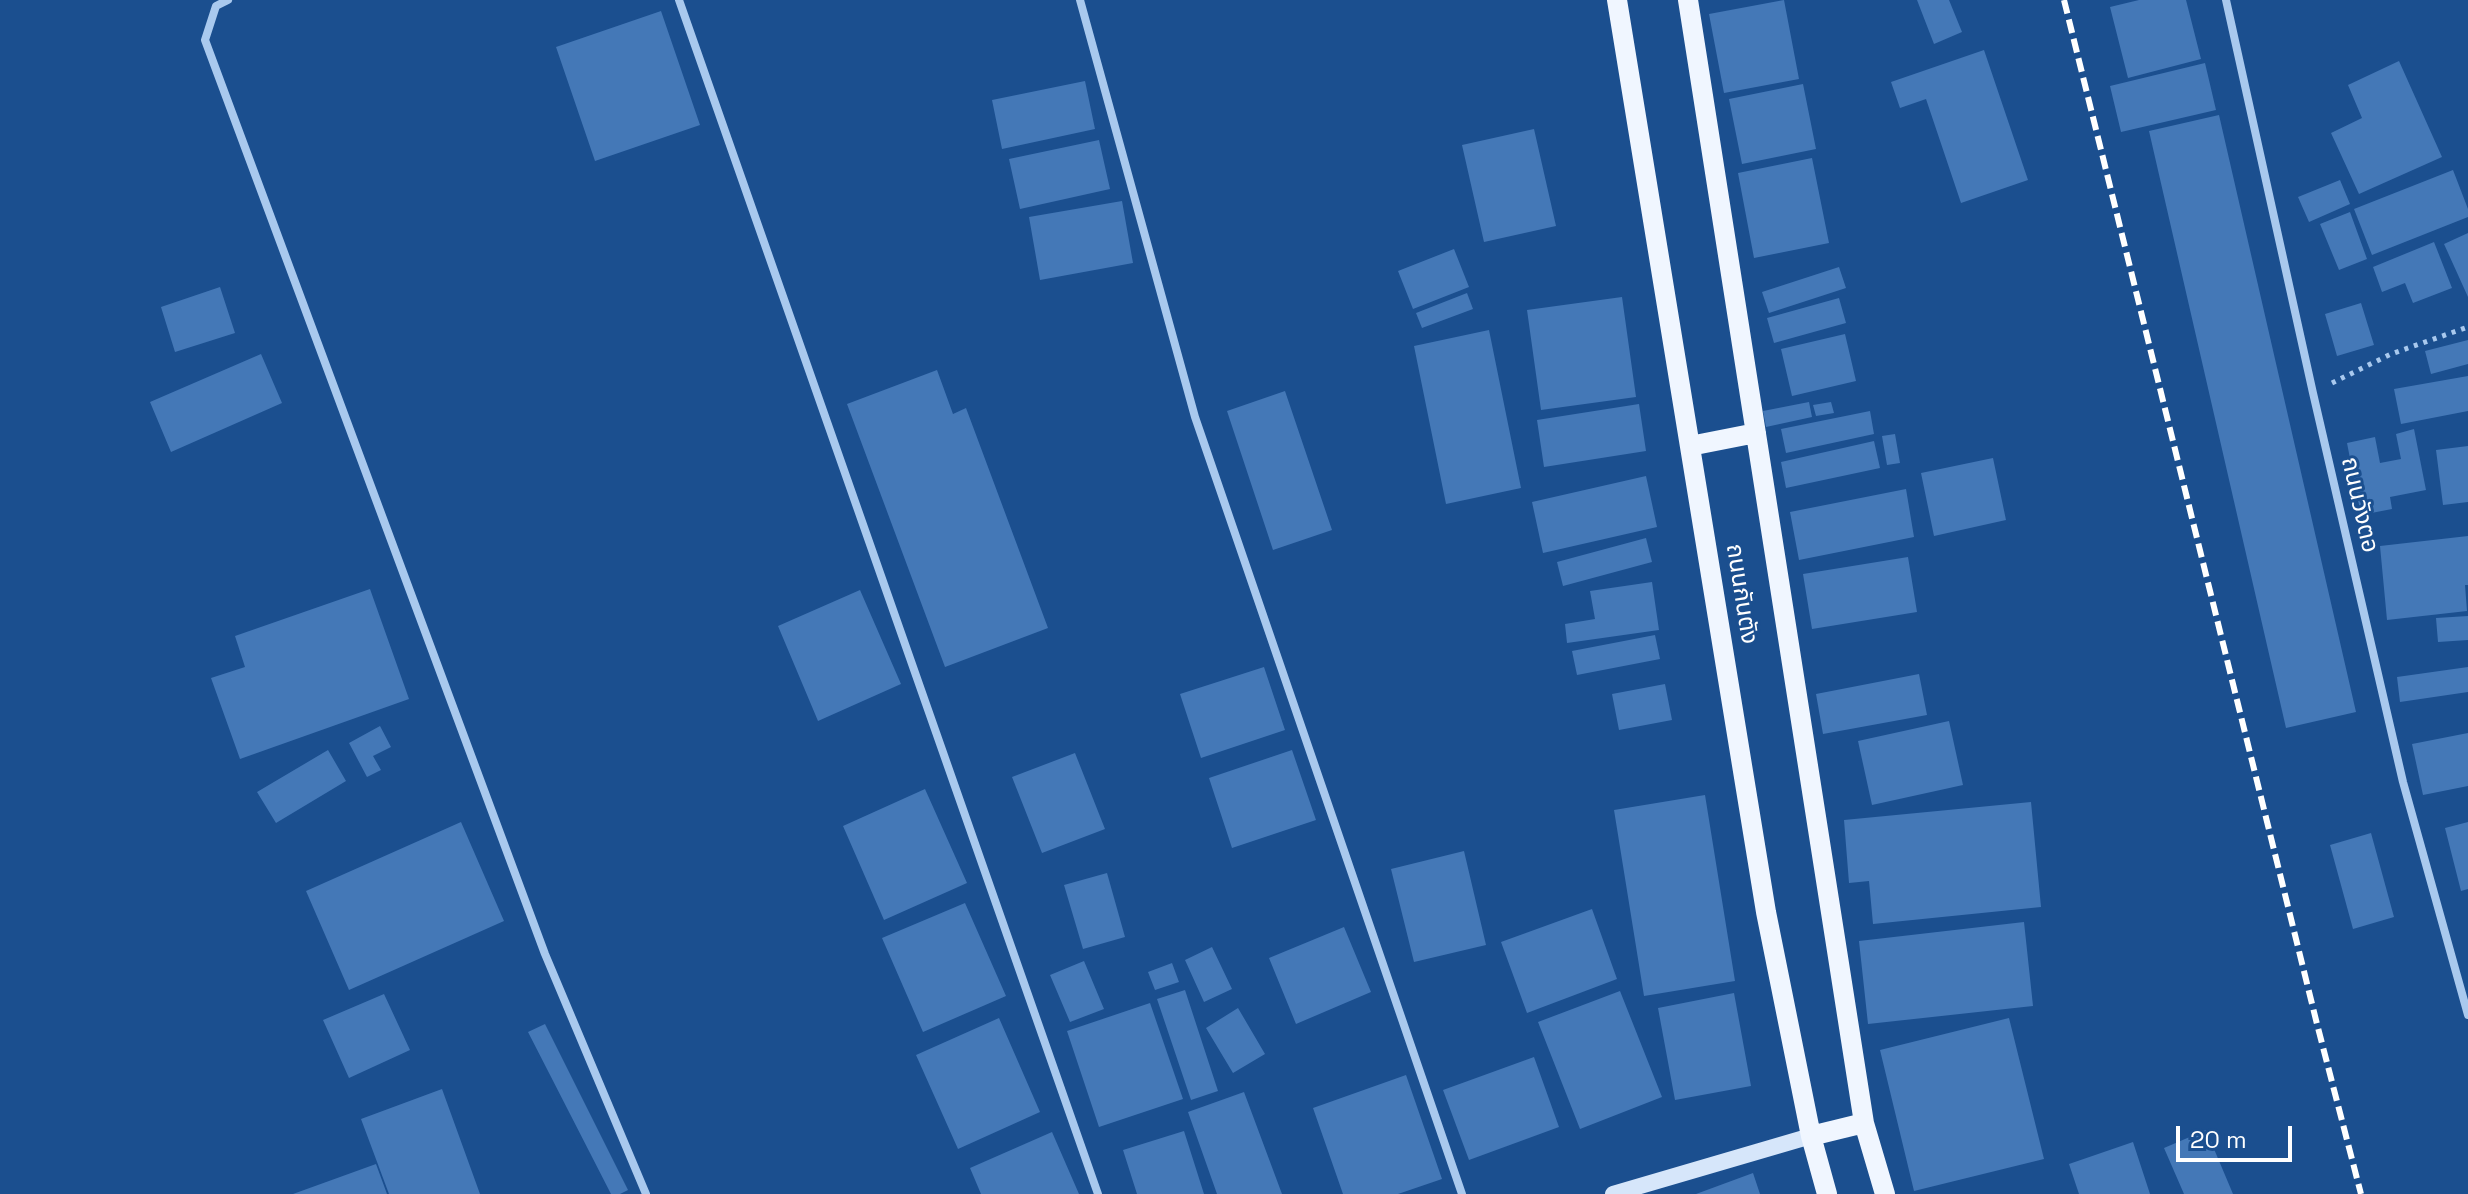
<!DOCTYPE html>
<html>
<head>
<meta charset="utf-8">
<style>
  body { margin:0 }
  #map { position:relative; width:2468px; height:1194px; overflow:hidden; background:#1b4f8f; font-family:"Space Grotesk",sans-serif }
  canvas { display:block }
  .scale { position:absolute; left:2176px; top:1126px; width:116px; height:36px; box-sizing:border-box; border:4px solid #fff; border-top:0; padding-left:10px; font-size:24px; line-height:28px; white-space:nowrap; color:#fff; -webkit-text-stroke:6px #1b4f8f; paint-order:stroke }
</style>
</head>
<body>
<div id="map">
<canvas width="2468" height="1194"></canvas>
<div class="scale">20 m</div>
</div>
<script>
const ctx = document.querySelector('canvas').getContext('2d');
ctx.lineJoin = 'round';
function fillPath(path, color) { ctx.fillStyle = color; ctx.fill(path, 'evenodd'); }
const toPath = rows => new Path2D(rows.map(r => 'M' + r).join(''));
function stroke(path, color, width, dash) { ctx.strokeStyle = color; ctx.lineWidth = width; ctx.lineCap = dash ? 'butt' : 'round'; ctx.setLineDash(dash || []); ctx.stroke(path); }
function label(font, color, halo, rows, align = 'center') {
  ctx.font = font + ' "Space Grotesk","Noto Sans Thai",sans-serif'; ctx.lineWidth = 6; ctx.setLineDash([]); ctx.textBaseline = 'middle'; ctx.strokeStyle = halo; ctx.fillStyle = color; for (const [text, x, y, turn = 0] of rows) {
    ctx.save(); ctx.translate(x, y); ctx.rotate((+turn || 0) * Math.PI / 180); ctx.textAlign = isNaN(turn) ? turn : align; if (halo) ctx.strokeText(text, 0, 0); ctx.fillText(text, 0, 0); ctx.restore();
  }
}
const building = toPath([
  [1784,0,1799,79,1724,93,1709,14],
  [1917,0,1949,0,1962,32,1934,44],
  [2139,0,2186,0,2201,59,2128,78,2110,7],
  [661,11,700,125,595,161,556,47],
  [1984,50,2028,180,1961,203,1926,99,1900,108,1891,82],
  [2399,61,2442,157,2359,194,2331,133,2362,118,2348,85],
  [2205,63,2216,110,2121,132,2110,86],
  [1085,81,1095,129,1002,149,992,100],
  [1803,84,1816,149,1742,164,1729,99],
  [2219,115,2356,712,2286,728,2149,131],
  [1534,129,1556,226,1484,242,1462,145],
  [1099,140,1110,189,1020,209,1009,159],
  [1812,158,1829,243,1754,258,1738,173],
  [2453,170,2468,209,2468,217,2372,255,2354,209],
  [2340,180,2350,204,2309,222,2298,197],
  [1122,201,1133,263,1040,280,1029,217],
  [2350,212,2367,259,2339,270,2320,224],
  [2468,233,2468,297,2444,244],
  [2434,242,2452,288,2413,303,2405,283,2382,292,2373,267],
  [1454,249,1469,287,1413,309,1398,271],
  [1839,267,1846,288,1769,313,1762,292],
  [220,287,235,333,175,352,161,307],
  [1467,293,1473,309,1422,328,1416,313],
  [1622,297,1636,397,1541,410,1527,310],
  [1839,298,1846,323,1774,343,1767,318],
  [2361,303,2374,345,2337,356,2325,314],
  [1489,330,1521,488,1446,504,1414,346],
  [1845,334,1856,381,1792,396,1781,349],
  [2468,340,2468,364,2431,374,2425,351],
  [261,354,282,403,171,452,150,402],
  [937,370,953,414,966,408,1048,628,945,667,847,404],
  [2468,376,2468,411,2401,424,2394,389],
  [1285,391,1332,530,1273,550,1227,411],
  [1809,402,1812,417,1766,427,1763,411],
  [1831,402,1834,413,1816,416,1813,405],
  [1639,404,1646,451,1544,467,1537,420],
  [1870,411,1874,434,1786,453,1781,429],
  [2414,429,2426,490,2390,497,2392,509,2361,515,2347,443,2375,437,2380,463,2401,459,2396,434],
  [1895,434,1900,463,1887,465,1882,436],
  [1874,441,1880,468,1786,488,1781,462],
  [2468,446,2468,502,2443,505,2436,450],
  [1993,458,2006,520,1934,536,1921,473],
  [1646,476,1657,527,1543,553,1532,502],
  [1906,489,1914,537,1799,560,1790,512],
  [2468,536,2468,585,2465,585,2467,611,2387,620,2380,546],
  [1646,538,1652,562,1563,586,1557,562],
  [1908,557,1917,612,1812,629,1803,574],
  [1652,582,1659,630,1567,643,1565,624,1595,619,1590,591],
  [370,589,409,699,240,759,211,678,245,667,235,636],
  [860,590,901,684,818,721,778,626],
  [2468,616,2468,640,2438,642,2436,618],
  [1655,635,1660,659,1577,675,1572,651],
  [1264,667,1285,730,1201,758,1180,694],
  [2468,667,2468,692,2400,702,2397,677],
  [1919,674,1927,715,1823,734,1816,694],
  [1665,684,1672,720,1619,730,1612,694],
  [1949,721,1963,785,1872,805,1858,741],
  [380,726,391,747,373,756,381,770,367,777,349,743],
  [2468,733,2468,786,2423,795,2412,744],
  [328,750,346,781,276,823,257,792],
  [1292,750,1316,820,1232,848,1209,778],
  [1075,753,1105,829,1042,853,1012,777],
  [925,789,967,883,884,920,843,826],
  [1705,795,1735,981,1644,996,1614,810],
  [2031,802,2041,907,1873,924,1869,881,1849,883,1844,820],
  [461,822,504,921,349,990,306,891],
  [2468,822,2468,889,2461,891,2445,828],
  [2371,833,2394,917,2353,929,2330,845],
  [1464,851,1486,945,1414,962,1391,869],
  [1107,873,1125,937,1083,949,1064,885],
  [965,903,1006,996,923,1032,882,938],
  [1592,909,1617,979,1527,1013,1501,942],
  [2024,922,2033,1006,1868,1024,1859,941],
  [1344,927,1371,992,1296,1024,1269,958],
  [1212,947,1232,989,1204,1002,1185,960],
  [1084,961,1104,1009,1070,1022,1050,975],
  [1172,963,1179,982,1155,990,1148,972],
  [1185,990,1218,1091,1191,1100,1157,999],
  [1620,991,1662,1097,1580,1129,1538,1022],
  [1734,993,1751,1086,1675,1100,1658,1008],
  [384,994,410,1050,349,1078,323,1020],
  [1150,1003,1183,1099,1099,1127,1067,1031],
  [1238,1008,1265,1054,1233,1073,1206,1028],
  [999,1018,1040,1112,958,1149,916,1055],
  [2009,1018,2044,1159,1914,1191,1880,1050],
  [545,1024,628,1190,620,1194,611,1194,528,1032],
  [1534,1057,1559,1127,1469,1160,1443,1090],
  [1406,1075,1442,1179,1398,1194,1343,1194,1313,1108],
  [442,1089,480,1194,389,1194,361,1119],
  [1244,1092,1282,1194,1217,1194,1188,1112],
  [2206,1130,2233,1194,2184,1194,2164,1148],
  [1184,1131,1204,1194,1137,1194,1123,1150],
  [1052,1132,1079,1194,981,1194,970,1168],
  [2133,1142,2150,1194,2079,1194,2069,1164],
  [376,1164,387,1194,293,1194],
  [1753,1173,1760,1194,1696,1194]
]);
const path = toPath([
  [2332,383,2391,354,2468,327]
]);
const street = toPath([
  [228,0,216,6,205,40,545,954,646,1194],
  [679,0,1098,1194],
  [1080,0,1195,417,1462,1194],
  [2226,0,2313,393,2403,782,2468,1015]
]);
const secondary = toPath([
  [1613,1194,1811,1136]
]);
const primary = toPath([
  [1617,0,1766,912,1811,1136,1827,1194],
  [1688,0,1864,1123,1885,1194],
  [1690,446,1756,433],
  [1811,1136,1864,1123]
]);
const rail = toPath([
  [2064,0,2317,1024,2361,1194]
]);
const streetNames = [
  ["ถนนวังตอ",2359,505,77],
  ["ถนนกันตัง",1741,594,81]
];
fillPath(building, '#4478b7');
stroke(path, '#a9c9ee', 5, [4, 6]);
stroke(street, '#a9c9ee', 8);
stroke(secondary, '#d6e6fa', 16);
stroke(primary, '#f0f6ff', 20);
stroke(rail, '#fff', 6, [14, 6]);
label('24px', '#fff', '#1b4f8f', streetNames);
</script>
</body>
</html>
